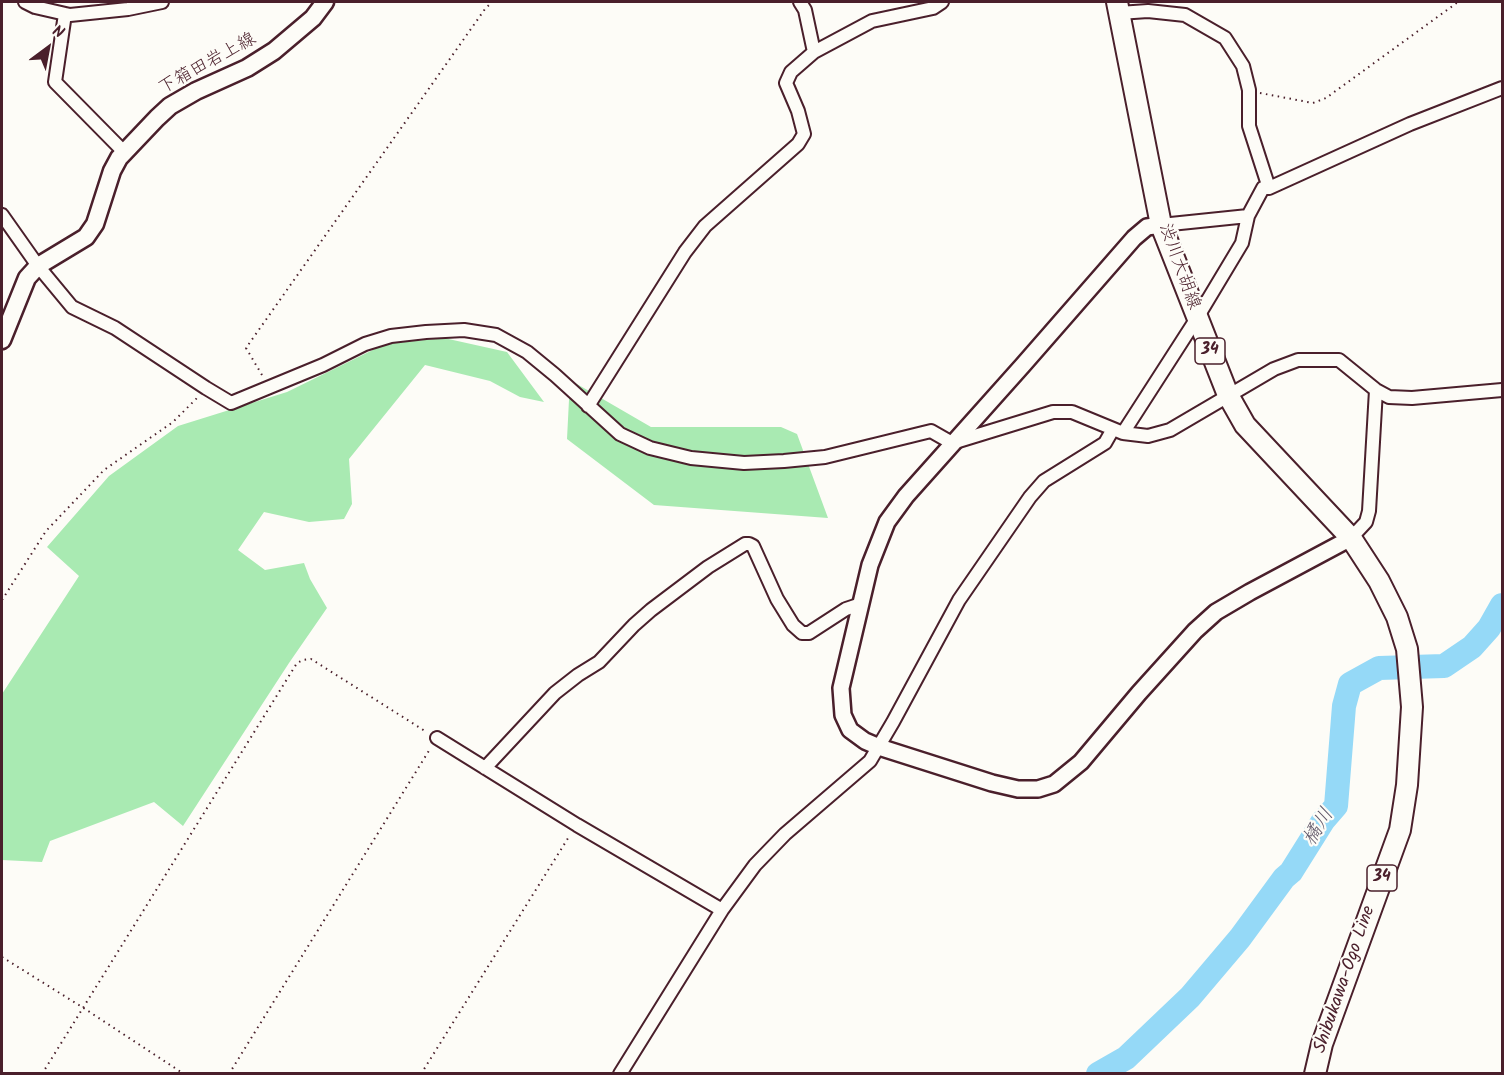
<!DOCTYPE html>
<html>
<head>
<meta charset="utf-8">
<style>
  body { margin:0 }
  #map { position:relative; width:1504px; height:1075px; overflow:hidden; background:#fdfcf7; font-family:Kalam,sans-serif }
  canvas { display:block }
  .frame { position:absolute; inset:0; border:3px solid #4a1f2b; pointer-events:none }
  .north { position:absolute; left:18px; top:18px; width:60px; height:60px; -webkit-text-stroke:4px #fdfcf7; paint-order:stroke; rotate:32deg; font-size:16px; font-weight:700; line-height:24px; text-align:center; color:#4a1f2b }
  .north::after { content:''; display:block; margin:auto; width:21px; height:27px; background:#4a1f2b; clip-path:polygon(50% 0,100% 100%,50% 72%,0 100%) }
</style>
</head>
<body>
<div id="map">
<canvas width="1504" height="1075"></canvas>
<div class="frame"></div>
<div class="north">N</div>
</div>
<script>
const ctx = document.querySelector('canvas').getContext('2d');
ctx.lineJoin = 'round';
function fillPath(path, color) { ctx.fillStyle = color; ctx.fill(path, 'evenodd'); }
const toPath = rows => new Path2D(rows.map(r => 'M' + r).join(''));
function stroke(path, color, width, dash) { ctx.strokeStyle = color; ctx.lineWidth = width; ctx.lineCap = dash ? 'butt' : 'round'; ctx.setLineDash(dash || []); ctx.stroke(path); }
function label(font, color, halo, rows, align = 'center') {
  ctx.font = font + ' Kalam,"Klee One",sans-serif'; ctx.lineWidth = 4.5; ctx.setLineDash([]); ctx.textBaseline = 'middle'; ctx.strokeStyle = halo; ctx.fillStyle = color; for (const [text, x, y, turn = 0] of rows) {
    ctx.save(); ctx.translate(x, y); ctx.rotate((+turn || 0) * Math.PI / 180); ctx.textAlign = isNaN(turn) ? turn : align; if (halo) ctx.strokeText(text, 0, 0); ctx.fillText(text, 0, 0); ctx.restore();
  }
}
const green = toPath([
  [444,338,507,352,544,402,520,397,490,381,425,365,349,459,352,504,344,519,309,522,264,512,238,550,265,570,304,563,310,579,327,608,289,663,183,826,154,802,50,841,42,862,2,860,2,694,79,576,47,547,109,476,178,426,287,392,385,344],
  [570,380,651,427,781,427,797,434,828,518,654,505,567,439]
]);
const river = toPath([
  [1098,1074,1126,1058,1190,997,1240,938,1284,878,1291,872,1323,821,1336,806,1344,706,1350,684,1379,668,1444,666,1472,647,1489,628,1502,605]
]);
const path = toPath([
  [1260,93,1313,103,1326,98,1458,2],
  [262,375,246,348,485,9,492,2],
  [2,600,46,531,85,490,104,470,173,422,198,397],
  [2,957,82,1007,184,1074],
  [42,1074,297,663,303,660,311,659,425,731],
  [229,1074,430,749],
  [421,1074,570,835]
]);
const minor = toPath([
  [25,2,35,7,70,15,128,9,162,2],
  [800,2,805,10,814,52,872,21,933,8,942,2],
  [1119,13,1148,11,1185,15,1225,38,1243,66,1249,90,1249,126,1269,188],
  [65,14,55,82,124,152],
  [2,215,38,266,72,307,115,328,206,388,231,403,323,365,365,344,391,336,426,332,464,330,496,335,527,352,555,375,620,434,650,448,691,458,744,463,784,461,825,457,931,431,952,443,1053,412,1072,412,1123,433,1148,436,1170,430,1274,369,1298,360,1339,360,1376,390,1389,397,1412,398,1502,390],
  [1161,225,1248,216],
  [588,406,685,252,705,226,798,144,804,134,798,111,786,83,791,72,814,52],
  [1123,433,1197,318,1242,243,1248,216,1263,188,1269,188,1410,124,1502,88],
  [1351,538,1366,522,1369,511,1376,390],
  [437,738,577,825,722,910],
  [485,768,555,693,578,675,599,662,634,625,651,610,708,567,745,544,749,544,753,546,777,599,793,625,802,633,809,633,846,609,861,604],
  [620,1074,722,910,755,865,785,834,870,761,893,722,959,600,1030,497,1044,481,1105,443,1113,429]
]);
const tertiary = toPath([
  [1161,225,1147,227,1134,238,1023,365,906,496,887,522,870,565,841,688,843,715,850,730,865,741,879,747,992,783,1018,789,1038,789,1054,784,1081,762,1139,693,1195,631,1216,612,1250,592,1351,538]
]);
const secondary = toPath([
  [2,340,27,278,38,266,86,237,95,224,112,171,119,158,157,118,170,106,196,91,247,68,274,51,313,18,325,2]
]);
const primary = toPath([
  [1117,2,1161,225,1228,395,1245,425,1351,538,1379,581,1397,617,1407,649,1412,707,1407,785,1400,830,1322,1044,1315,1074]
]);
const shields = [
  [1210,351,30],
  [1382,878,30]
];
const shieldNames = [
  ["34",1210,351],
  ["34",1382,878]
];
const streetNames = [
  ["下箱田岩上線",208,65,-29],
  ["渋川大胡線",1178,267,70],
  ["Shibukawa-Ogo Line",1346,980,-71]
];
const waterNames = [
  ["橘川",1320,828,-58]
];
fillPath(green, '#a9eab2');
stroke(river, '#95d9f7', 24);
stroke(minor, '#4a1f2b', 16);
stroke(tertiary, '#4a1f2b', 20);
stroke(secondary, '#4a1f2b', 21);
stroke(primary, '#4a1f2b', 24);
stroke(path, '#4a1f2b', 2, [1.5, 4.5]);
stroke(minor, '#fdfcf7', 12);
stroke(tertiary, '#fdfcf7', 15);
stroke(secondary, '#fdfcf7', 16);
stroke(primary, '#fdfcf7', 20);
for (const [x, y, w] of shields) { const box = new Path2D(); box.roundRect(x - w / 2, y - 13, w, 26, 4.5); ctx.fillStyle = '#fdfcf7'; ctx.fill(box); stroke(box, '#4a1f2b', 1.5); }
label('bold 16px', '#4a1f2b', null, shieldNames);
label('18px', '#4a1f2b', '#fdfcf7', streetNames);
label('italic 20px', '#605768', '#fdfcf7', waterNames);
</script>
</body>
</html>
